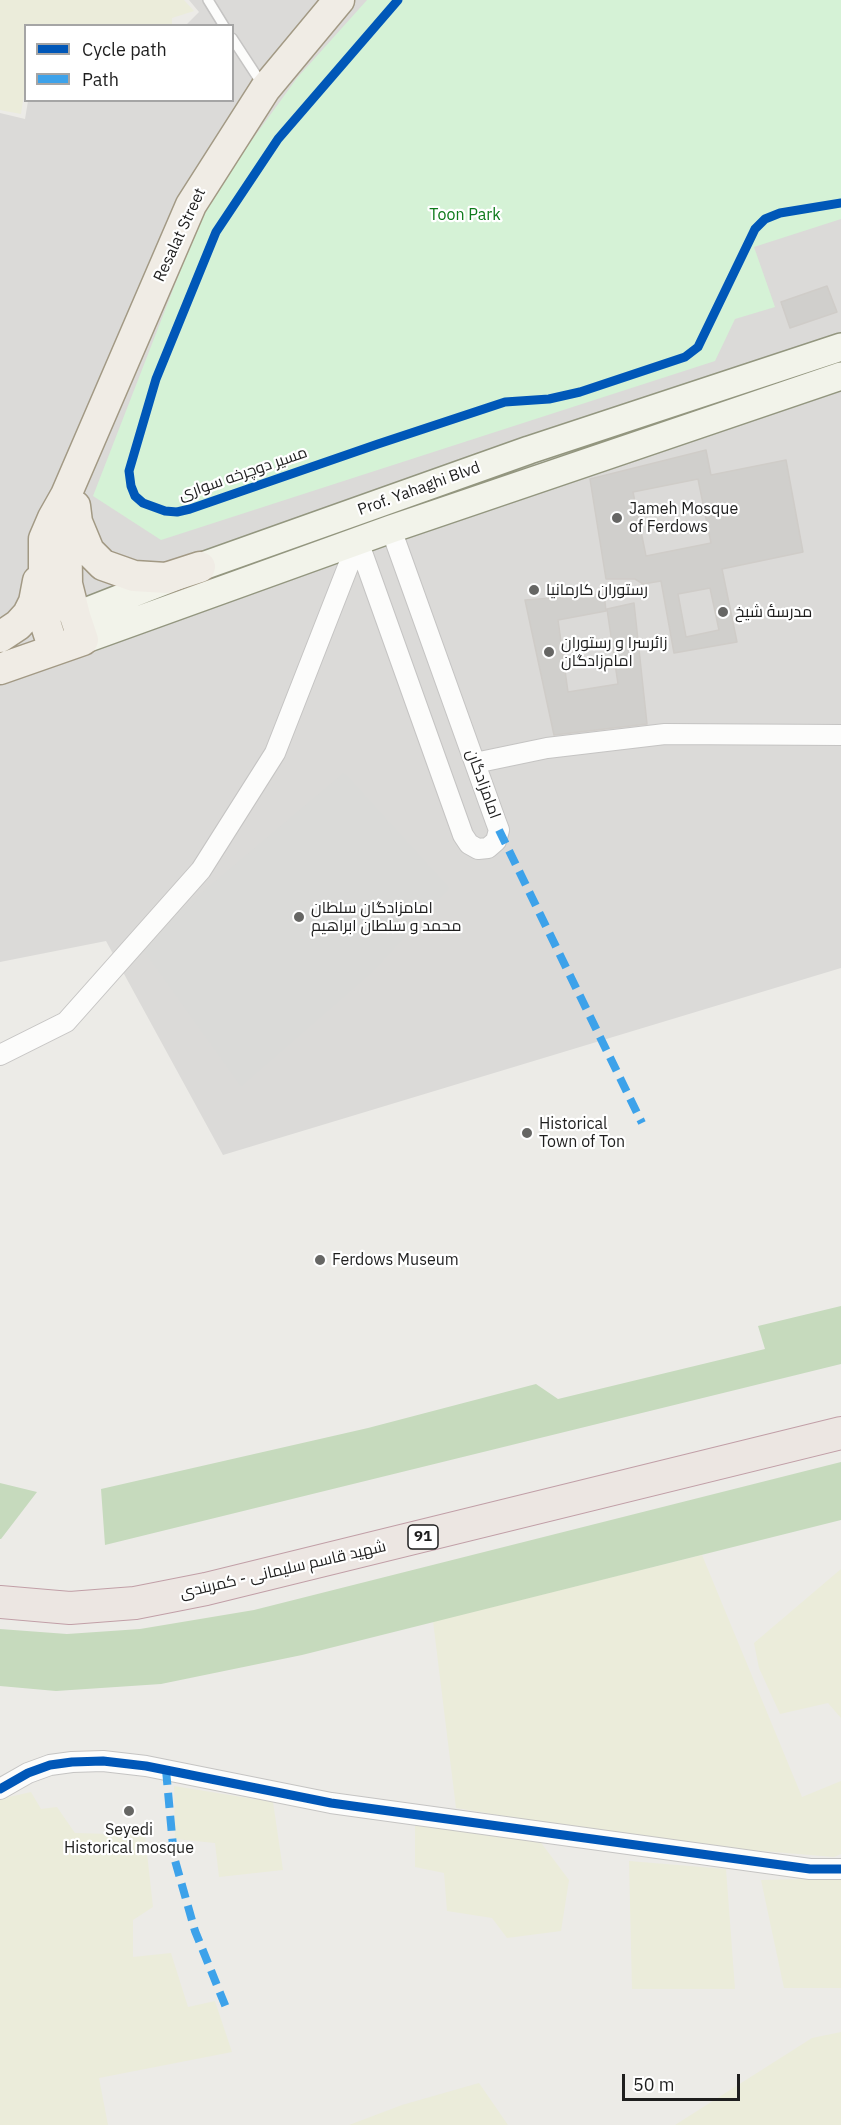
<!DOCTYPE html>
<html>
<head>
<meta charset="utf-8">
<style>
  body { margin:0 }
  #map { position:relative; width:841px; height:2125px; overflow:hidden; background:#ecebe7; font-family:"IBM Plex Sans",sans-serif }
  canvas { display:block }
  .legend { position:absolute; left:24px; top:24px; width:210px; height:78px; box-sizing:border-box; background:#fff; border:2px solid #a5a5a5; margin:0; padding:8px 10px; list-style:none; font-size:18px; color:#1e1e1e }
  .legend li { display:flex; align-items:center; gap:12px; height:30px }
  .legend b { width:30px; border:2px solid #a5a5a5 }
  .scale { position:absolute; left:622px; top:2074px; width:118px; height:27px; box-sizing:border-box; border:3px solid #1e1e1e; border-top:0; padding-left:8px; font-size:18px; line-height:21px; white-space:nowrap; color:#1e1e1e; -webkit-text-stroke:4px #fff; paint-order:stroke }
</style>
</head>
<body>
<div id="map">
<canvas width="841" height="2125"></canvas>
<ul class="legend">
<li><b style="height:8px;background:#0057b8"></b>Cycle path</li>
<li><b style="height:8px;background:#3da2ea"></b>Path</li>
</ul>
<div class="scale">50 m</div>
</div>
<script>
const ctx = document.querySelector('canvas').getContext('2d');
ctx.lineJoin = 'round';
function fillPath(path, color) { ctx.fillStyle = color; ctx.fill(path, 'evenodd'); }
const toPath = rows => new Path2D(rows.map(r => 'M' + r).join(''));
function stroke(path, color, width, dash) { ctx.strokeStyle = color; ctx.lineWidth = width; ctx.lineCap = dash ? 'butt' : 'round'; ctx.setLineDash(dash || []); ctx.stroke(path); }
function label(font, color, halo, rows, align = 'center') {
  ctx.font = font + ' "IBM Plex Sans",Cairo,sans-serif'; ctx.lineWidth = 4.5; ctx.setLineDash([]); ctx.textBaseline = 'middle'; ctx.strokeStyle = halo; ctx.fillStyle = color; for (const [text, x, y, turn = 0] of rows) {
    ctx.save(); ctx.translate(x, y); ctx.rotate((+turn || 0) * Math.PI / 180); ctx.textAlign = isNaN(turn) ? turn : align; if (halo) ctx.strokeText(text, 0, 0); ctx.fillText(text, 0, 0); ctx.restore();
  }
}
const residential = toPath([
  [189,0,841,0,841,968,223,1155,106,941,0,962,0,113,25,119,28,101,232,100,232,26,186,25,199,12]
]);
const religious = toPath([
  [344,773,449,888,373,971,241,1086,140,945]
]);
const farmland = toPath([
  [0,0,184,0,194,11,172,18,172,25,26,26,25,88,21,114,0,110],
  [702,1555,802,1797,841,1781,841,1854,834,1857,665,1843,456,1808,433,1621],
  [841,1569,841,1718,828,1703,780,1714,759,1668,754,1643],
  [174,1786,273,1802,283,1870,219,1877,215,1843,175,1839],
  [31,1792,41,1809,57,1807,75,1833,145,1835,153,1907,133,1920,133,1957,171,1953,188,2007,215,2001,232,2052,99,2078,108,2125,0,2125,0,1799],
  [415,1822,539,1840,569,1880,561,1931,507,1938,492,1918,447,1911,444,1873,415,1867],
  [629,1861,726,1869,735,1989,632,1989],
  [841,1878,841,1988,784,1988,761,1880],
  [841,2032,841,2125,675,2125,812,2038],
  [479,2083,508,2125,349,2125,402,2105]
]);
const forest = toPath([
  [841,1306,841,1364,105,1545,101,1489,368,1428,536,1384,558,1399,765,1349,758,1326],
  [841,1462,841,1520,302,1655,161,1684,56,1691,0,1686,0,1629,67,1634,140,1629,254,1610],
  [0,1483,37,1492,1,1539,0,1539]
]);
const park = toPath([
  [367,0,841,0,841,219,754,247,775,307,735,319,715,361,161,540,93,496,207,202,297,78]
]);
const building = toPath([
  [827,286,837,312,790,328,781,302,827,286],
  [706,450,711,475,786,460,803,552,722,569,737,642,674,653,661,581,643,584,635,579,606,579,590,479,706,450],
  [698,479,711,543,646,556,633,492,698,479],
  [710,588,719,630,686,637,678,594,710,588],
  [604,594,606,611,558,620,568,692,618,684,607,609,634,603,647,724,554,735,525,600,604,594]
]);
const service = toPath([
  [208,0,224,26],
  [232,38,262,84]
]);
const minor = toPath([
  [358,541,463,835,469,844,478,849,488,848,496,841,499,830,496,822,391,529],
  [475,763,547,748,665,734,841,735],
  [0,1055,66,1022,201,870,275,753,358,541],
  [0,1789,28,1773,50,1765,72,1762,103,1761,146,1766,331,1803,810,1869,841,1869]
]);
const secondary = toPath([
  [75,616,200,567,529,450,841,347],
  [83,640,391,529,841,376]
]);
const primary = toPath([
  [75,506,77,522,89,551,103,565,134,576,166,578,200,567],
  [0,637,18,625,28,614,34,602,38,581],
  [54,650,46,625,44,606,44,539,53,518,66,495,191,205,265,89,339,0],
  [0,669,83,640,75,616,67,584,66,501]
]);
const trunk = toPath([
  [0,1602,70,1608,135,1603,206,1589,841,1433]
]);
const quiet = toPath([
  [499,830,642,1123],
  [166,1770,174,1857,195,1931,227,2010]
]);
const cycleway = toPath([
  [398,0,278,139,216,232,156,379,129,471,131,486,135,496,143,503,165,511,177,512,190,509,378,444,505,402,549,399,580,392,685,357,698,347,755,229,765,219,780,213,841,203],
  [0,1789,28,1773,50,1765,72,1762,103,1761,146,1766,331,1803,810,1869,841,1869]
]);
const markers = [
  [617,518,6,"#666664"],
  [534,590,6,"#666664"],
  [723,612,6,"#666664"],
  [549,652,6,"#666664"],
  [299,917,6,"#666664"],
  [527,1133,6,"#666664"],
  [320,1260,6,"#666664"],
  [129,1811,6,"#666664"]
];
const shields = [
  [423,1537,30]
];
const shieldNames = [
  ["91",423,1537]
];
const parkNames = [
  ["Toon Park",465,215]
];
const streetNames = [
  ["Resalat Street",180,235,-65],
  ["مسیر دوچرخه سواری",243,474,-19],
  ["Prof. Yahaghi Blvd",419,489,-20],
  ["امامزادگان",483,784,70],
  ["شهید قاسم سلیمانی - کمربندی",283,1570,-13]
];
const poiNames = [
  ["Jameh Mosque",629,509],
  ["of Ferdows",629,527],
  ["رستوران کارمانیا",546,590],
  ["مدرسهٔ شیخ",735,612],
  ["زائرسرا و رستوران",561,643],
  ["امام‌زادگان",561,661],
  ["امامزادگان سلطان",311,908],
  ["محمد و سلطان ابراهیم",311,926],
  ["Historical",539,1124],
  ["Town of Ton",539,1142],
  ["Ferdows Museum",332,1260],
  ["Seyedi",129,1830,"center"],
  ["Historical mosque",129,1848,"center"]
];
fillPath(residential, '#dbdad8');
fillPath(religious, '#dadad8');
fillPath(farmland, '#ebecda');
fillPath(forest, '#c6dabd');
fillPath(park, '#d5f2d6');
fillPath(building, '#d0cfcc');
stroke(building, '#cfccc8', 1.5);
stroke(service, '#c5c4c3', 12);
stroke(minor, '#c5c4c3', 22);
stroke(secondary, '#93967f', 30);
stroke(primary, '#a29984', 33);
stroke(trunk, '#c19fa7', 34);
stroke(service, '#fcfcfb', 9);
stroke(minor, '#fcfcfb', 20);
stroke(secondary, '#f2f3ea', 27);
stroke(primary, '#f0ece5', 30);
stroke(trunk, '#ece6e2', 32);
stroke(quiet, '#3da2ea', 8, [15, 8]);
stroke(cycleway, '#0057b8', 9);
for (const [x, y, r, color] of markers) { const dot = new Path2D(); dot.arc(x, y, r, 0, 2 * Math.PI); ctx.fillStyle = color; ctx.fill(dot); stroke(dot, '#fff', 2); }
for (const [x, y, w] of shields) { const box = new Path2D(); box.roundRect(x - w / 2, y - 12, w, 24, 4.5); ctx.fillStyle = '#fff'; ctx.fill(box); stroke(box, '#1e1e1e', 1.5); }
label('bold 15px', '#1e1e1e', null, shieldNames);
label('16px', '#0e7a1b', '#fff', parkNames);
label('16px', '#1e1e1e', '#fff', streetNames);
label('16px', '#1e1e1e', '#fff', poiNames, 'left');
</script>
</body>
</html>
